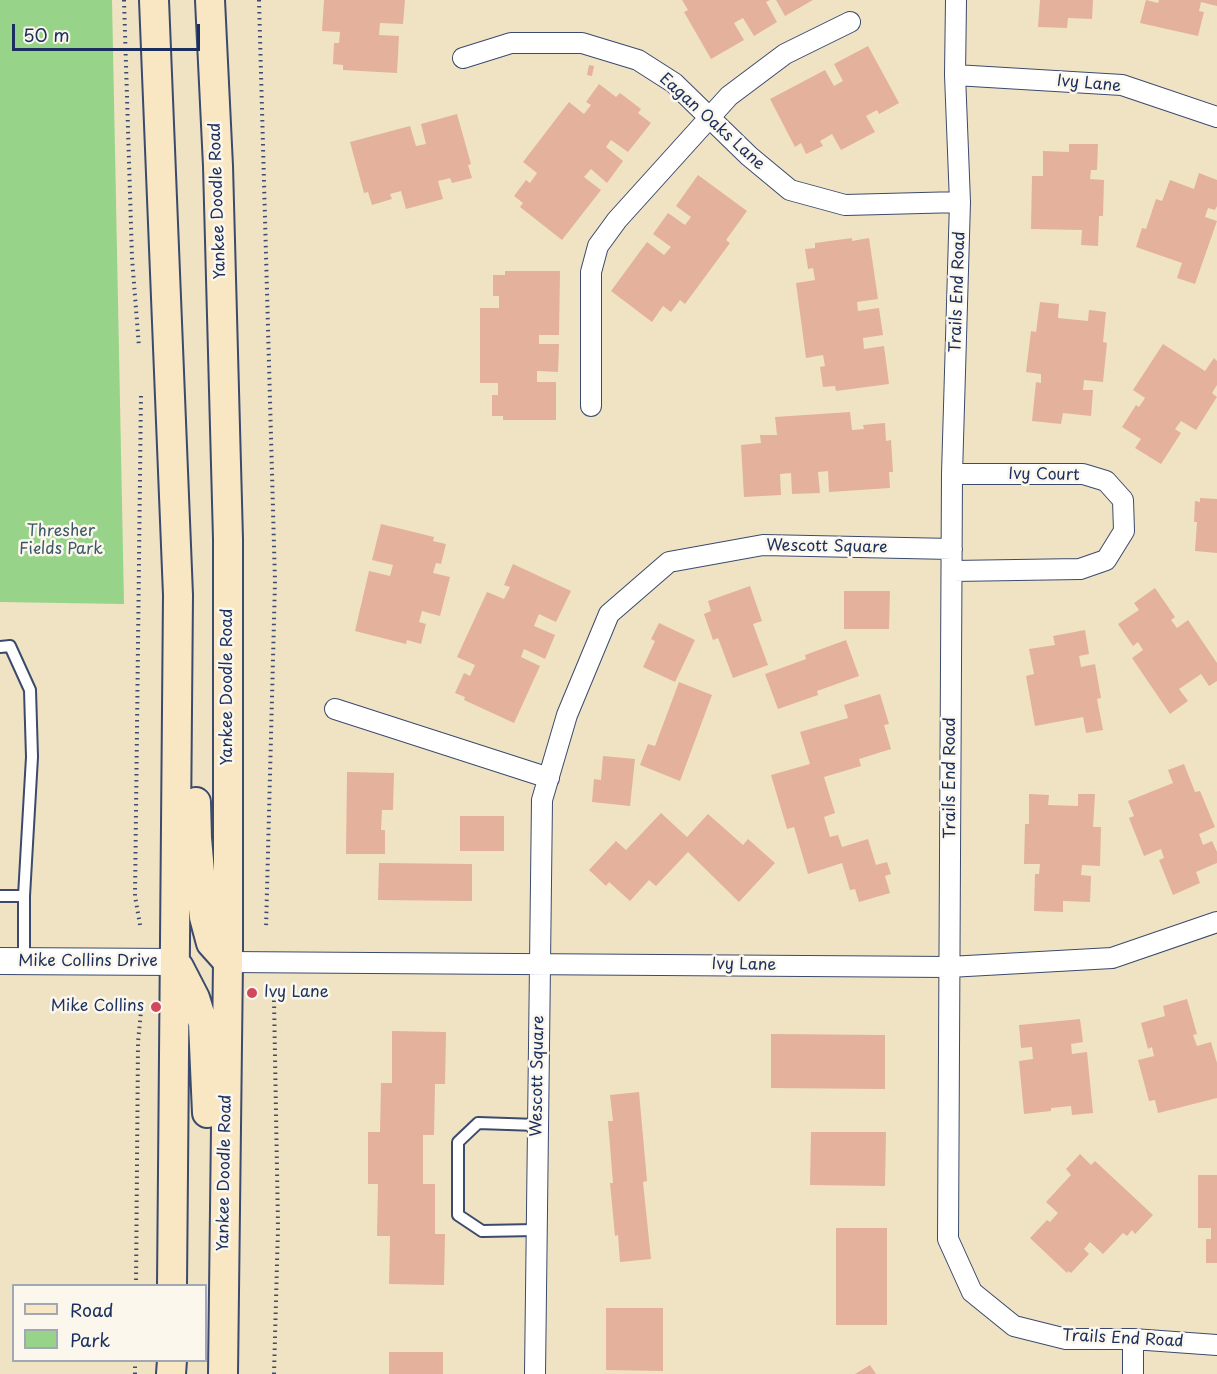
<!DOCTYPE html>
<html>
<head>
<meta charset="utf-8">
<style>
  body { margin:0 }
  #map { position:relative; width:1217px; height:1374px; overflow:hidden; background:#f0e3c4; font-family:"Playpen Sans",sans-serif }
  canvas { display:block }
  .legend { position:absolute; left:12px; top:1284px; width:195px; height:78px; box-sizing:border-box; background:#fbf7ec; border:2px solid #a1a7b3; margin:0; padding:8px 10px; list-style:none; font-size:18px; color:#1b2f5e }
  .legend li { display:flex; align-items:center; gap:12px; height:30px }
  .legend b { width:30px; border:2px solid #a1a7b3 }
  .scale { position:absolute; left:12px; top:24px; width:188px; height:27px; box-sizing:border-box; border:3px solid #1b2f5e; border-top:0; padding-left:8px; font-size:18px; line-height:21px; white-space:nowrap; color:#1b2f5e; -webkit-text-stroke:4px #fbf7ec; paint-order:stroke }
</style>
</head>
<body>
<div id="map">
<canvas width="1217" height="1374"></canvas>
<ul class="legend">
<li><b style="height:8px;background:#f9e7c3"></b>Road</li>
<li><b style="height:16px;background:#97d388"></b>Park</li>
</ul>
<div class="scale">50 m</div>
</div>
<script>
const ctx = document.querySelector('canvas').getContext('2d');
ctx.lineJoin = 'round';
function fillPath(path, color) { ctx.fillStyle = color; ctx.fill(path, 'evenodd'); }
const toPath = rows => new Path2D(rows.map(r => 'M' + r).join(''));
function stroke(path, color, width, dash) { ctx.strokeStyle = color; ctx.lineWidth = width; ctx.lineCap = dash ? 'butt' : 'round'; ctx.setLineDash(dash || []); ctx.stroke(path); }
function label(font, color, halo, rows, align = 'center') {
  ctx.font = font + ' "Playpen Sans",sans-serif'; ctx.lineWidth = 5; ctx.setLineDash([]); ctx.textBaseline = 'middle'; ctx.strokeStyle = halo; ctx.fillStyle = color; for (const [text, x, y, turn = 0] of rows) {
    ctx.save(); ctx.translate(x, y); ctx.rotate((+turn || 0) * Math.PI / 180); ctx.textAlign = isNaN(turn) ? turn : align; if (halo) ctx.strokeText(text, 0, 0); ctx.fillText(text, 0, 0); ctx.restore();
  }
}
const green = toPath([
  [0,0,112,0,124,604,0,602]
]);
const building = toPath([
  [324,0,405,0,403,24,380,23,379,35,399,36,397,73,343,70,343,65,333,64,334,43,339,43,340,32,322,31],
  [682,0,770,0,766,2,777,22,754,36,743,18,734,23,744,40,711,59,684,12,688,10],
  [776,0,813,0,785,16],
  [1040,0,1093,0,1092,19,1068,18,1067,28,1038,27],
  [1146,0,1158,3,1159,0,1217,0,1217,6,1201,2,1199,11,1204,12,1198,36,1140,23],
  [868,46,899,103,879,114,877,110,866,116,875,132,841,150,832,134,820,141,823,146,806,154,801,143,795,147,770,99,825,70,834,86,843,81,834,64],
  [589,65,594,66,592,76,587,75],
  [599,84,616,97,620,93,641,109,638,113,651,123,628,152,611,140,606,147,623,161,607,183,591,169,584,177,601,190,562,240,520,207,523,203,514,196,526,180,530,183,537,173,523,162,569,102,584,114,591,105,586,102],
  [457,114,471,164,468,165,472,178,452,183,450,178,438,181,443,199,406,209,401,191,390,194,392,199,372,205,368,192,364,193,350,142,410,126,416,146,426,144,421,124],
  [1069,144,1098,144,1097,170,1091,170,1090,179,1104,180,1103,216,1099,216,1098,246,1081,245,1082,230,1031,229,1032,176,1043,176,1043,151,1069,152],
  [1199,173,1217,180,1217,206,1215,210,1208,208,1205,217,1217,221,1195,284,1177,278,1182,263,1136,247,1142,228,1146,229,1156,199,1162,201,1170,180,1194,189],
  [698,175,747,211,726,240,730,243,685,304,680,300,671,312,663,306,652,322,611,291,647,242,664,255,671,247,653,234,668,213,685,225,691,217,676,206],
  [852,238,852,241,869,238,878,299,857,302,858,311,879,308,883,335,863,338,864,349,884,346,889,384,836,391,835,386,823,387,820,367,825,366,823,355,806,358,796,283,815,280,813,268,808,269,805,249,815,248,815,243],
  [505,271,560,271,559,335,539,335,539,344,559,344,558,372,537,371,537,382,556,382,556,420,503,420,503,416,492,416,492,395,498,395,498,383,480,383,480,308,499,308,499,296,493,296,493,275,505,275],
  [1040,302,1059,304,1058,318,1088,321,1089,310,1106,312,1103,342,1107,343,1103,382,1084,380,1083,390,1093,390,1091,416,1063,413,1061,424,1032,421,1036,382,1041,383,1041,374,1026,372,1031,331,1036,332],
  [1163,344,1205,371,1214,358,1217,361,1217,385,1212,393,1217,397,1196,430,1181,421,1175,429,1181,433,1161,464,1135,448,1141,439,1122,427,1136,405,1139,407,1145,398,1133,390],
  [850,412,852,430,864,429,863,425,885,423,886,441,891,440,893,472,889,472,890,488,829,492,828,471,818,472,820,493,792,494,791,473,780,474,781,495,744,497,741,445,761,443,760,435,777,435,775,417],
  [1200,498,1217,499,1217,553,1195,551,1197,522,1194,522,1195,501,1200,502],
  [381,524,434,537,433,541,446,544,441,564,436,563,433,573,450,577,440,616,422,611,419,622,426,624,421,644,407,640,406,644,355,631,369,571,390,576,393,565,372,560],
  [513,564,571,591,556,622,539,614,534,626,555,635,545,659,524,649,521,657,540,666,514,723,464,700,465,697,455,693,464,673,470,676,475,665,457,657,487,592,504,599,510,587,504,585],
  [750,586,762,621,753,624,768,665,733,678,718,638,713,640,704,614,711,611,708,601],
  [1155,588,1175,617,1171,620,1177,628,1188,620,1217,663,1217,681,1209,686,1201,674,1179,689,1188,701,1170,714,1132,658,1143,650,1138,642,1133,646,1118,624,1139,610,1134,603],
  [844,591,890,591,889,629,844,629],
  [659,623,695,640,675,682,643,667,655,641,651,639],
  [1085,630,1089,654,1079,656,1081,667,1095,664,1101,698,1097,699,1103,730,1086,733,1083,717,1035,726,1026,676,1034,674,1029,649,1055,645,1053,636],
  [846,640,859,676,817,691,818,695,778,709,765,674,806,659,805,655],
  [679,682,712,695,680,781,640,765,648,744,655,746],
  [880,694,889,724,884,725,891,749,859,759,861,766,824,777,835,813,824,817,830,837,838,835,842,847,868,839,876,865,887,862,891,874,885,876,890,893,859,902,855,889,850,890,842,863,808,874,794,827,787,829,771,775,810,764,800,732,848,718,844,705],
  [603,756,635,759,630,806,592,802,594,779,601,780],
  [1184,764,1195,792,1200,791,1215,827,1199,834,1203,845,1212,841,1217,852,1217,863,1196,872,1200,883,1173,895,1159,860,1164,858,1161,849,1144,856,1129,818,1134,816,1128,801,1173,783,1168,770],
  [347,772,394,773,393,810,382,810,381,830,385,830,385,854,346,854],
  [1029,794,1049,795,1048,805,1078,806,1078,794,1095,794,1093,827,1101,827,1100,866,1082,865,1081,875,1091,876,1090,902,1063,901,1063,912,1034,911,1035,874,1039,874,1040,864,1024,864,1025,824,1029,824],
  [661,813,687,837,708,814,743,845,748,839,775,863,739,902,688,852,656,886,649,880,630,901,609,882,606,886,589,870,616,841,626,850],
  [460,816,504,816,504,851,460,851],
  [379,863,472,864,472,901,378,900],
  [1187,999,1197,1034,1193,1035,1197,1046,1211,1042,1217,1063,1217,1098,1158,1113,1155,1100,1149,1101,1138,1060,1154,1056,1152,1047,1148,1049,1141,1023,1165,1016,1163,1006],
  [1080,1019,1083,1042,1071,1044,1072,1054,1087,1052,1093,1113,1072,1115,1071,1106,1051,1108,1051,1111,1024,1114,1019,1061,1033,1059,1032,1047,1021,1048,1019,1025],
  [392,1031,446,1032,445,1084,435,1084,434,1135,423,1135,423,1184,435,1184,435,1234,445,1234,444,1285,389,1284,390,1236,377,1236,378,1184,368,1184,368,1132,380,1132,381,1083,392,1083],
  [771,1034,885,1035,885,1089,771,1088],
  [639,1092,647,1181,643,1182,651,1259,620,1262,618,1235,615,1236,610,1183,613,1183,608,1121,613,1121,610,1095],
  [811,1132,886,1132,885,1186,810,1185],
  [1080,1154,1091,1165,1095,1161,1153,1215,1135,1234,1132,1230,1127,1236,1123,1233,1103,1254,1090,1242,1084,1249,1089,1254,1071,1273,1068,1271,1067,1273,1030,1238,1047,1220,1050,1222,1058,1213,1046,1202,1071,1175,1066,1169],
  [1198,1175,1217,1175,1217,1263,1206,1263,1206,1239,1211,1239,1211,1228,1198,1228],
  [836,1228,887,1228,887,1325,836,1325],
  [606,1308,663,1308,663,1371,606,1370],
  [389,1352,443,1352,443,1374,389,1374],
  [870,1365,876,1374,855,1374]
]);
const path = toPath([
  [124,0,132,258,139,347],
  [259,0,275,582,266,929],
  [140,925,135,896,141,393],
  [136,1286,138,1042,142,1001],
  [135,1374,135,1360],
  [274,1374,278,1227,274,999]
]);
const service = toPath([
  [0,647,10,646,30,690,32,757,24,896,24,961],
  [0,896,24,896],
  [536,1230,482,1231,458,1215,458,1142,478,1123,537,1125]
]);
const minor = toPath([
  [956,0,955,75,960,202,952,474,948,1239,972,1292,1014,1326,1066,1339,1133,1339,1217,1345],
  [463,58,511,43,582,43,638,60,674,83,749,156,790,190,845,205,960,202],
  [955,75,1122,85,1217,117],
  [591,406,591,272,598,246,617,220,729,96,785,54,850,22],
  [952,474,1083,474,1106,481,1123,500,1124,531,1106,560,1080,569,953,571],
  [335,709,549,778],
  [228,962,949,967,1112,958,1217,922],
  [535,1374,542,800,567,715,609,614,669,562,763,545,952,549],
  [1133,1374,1133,1339]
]);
const tertiary = toPath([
  [0,961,176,962]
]);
const secondary = toPath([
  [154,0,178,595,172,1286],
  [210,0,218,166,228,539,228,962,223,1374],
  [196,802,197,838,204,917,211,943,228,962],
  [179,967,195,998,203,1023,207,1113],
  [171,1374,172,1360]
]);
const markers = [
  [252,993,6,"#d1495b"],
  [156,1007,6,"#d1495b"]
];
const streetNames = [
  ["Ivy Lane",1089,84,5],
  ["Eagan Oaks Lane",712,122,42],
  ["Yankee Doodle Road",218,201,-92],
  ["Trails End Road",958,292,-88],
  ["Ivy Court",1044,475,1],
  ["Wescott Square",827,547,1],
  ["Yankee Doodle Road",228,687,-90],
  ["Trails End Road",951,778,-90],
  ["Mike Collins Drive",88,962],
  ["Ivy Lane",744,965,1],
  ["Wescott Square",538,1076,-89],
  ["Yankee Doodle Road",225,1173,-89],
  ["Trails End Road",1123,1339,3]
];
const parkNames = [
  ["Thresher",61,532],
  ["Fields Park",61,550]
];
const poiNames = [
  ["Ivy Lane",264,993],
  ["Mike Collins",144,1007,"right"]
];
fillPath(green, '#97d388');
fillPath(building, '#e3b19c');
stroke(service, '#3b4a6d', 14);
stroke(minor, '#3b4a6d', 22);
stroke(tertiary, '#3b4a6d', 28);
stroke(secondary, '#3b4a6d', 32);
stroke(path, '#3b4a6d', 4, [1.5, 4.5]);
stroke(service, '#fff', 10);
stroke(minor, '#fff', 20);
stroke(tertiary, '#fff', 26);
stroke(secondary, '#f9e7c3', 28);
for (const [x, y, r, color] of markers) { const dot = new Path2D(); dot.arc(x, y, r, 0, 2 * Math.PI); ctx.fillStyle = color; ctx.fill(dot); stroke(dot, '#fbf7ec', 2); }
label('16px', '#1b2f5e', '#fbf7ec', streetNames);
label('16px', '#3a5868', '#fbf7ec', parkNames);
label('16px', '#1b2f5e', '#fbf7ec', poiNames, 'left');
</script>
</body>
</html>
